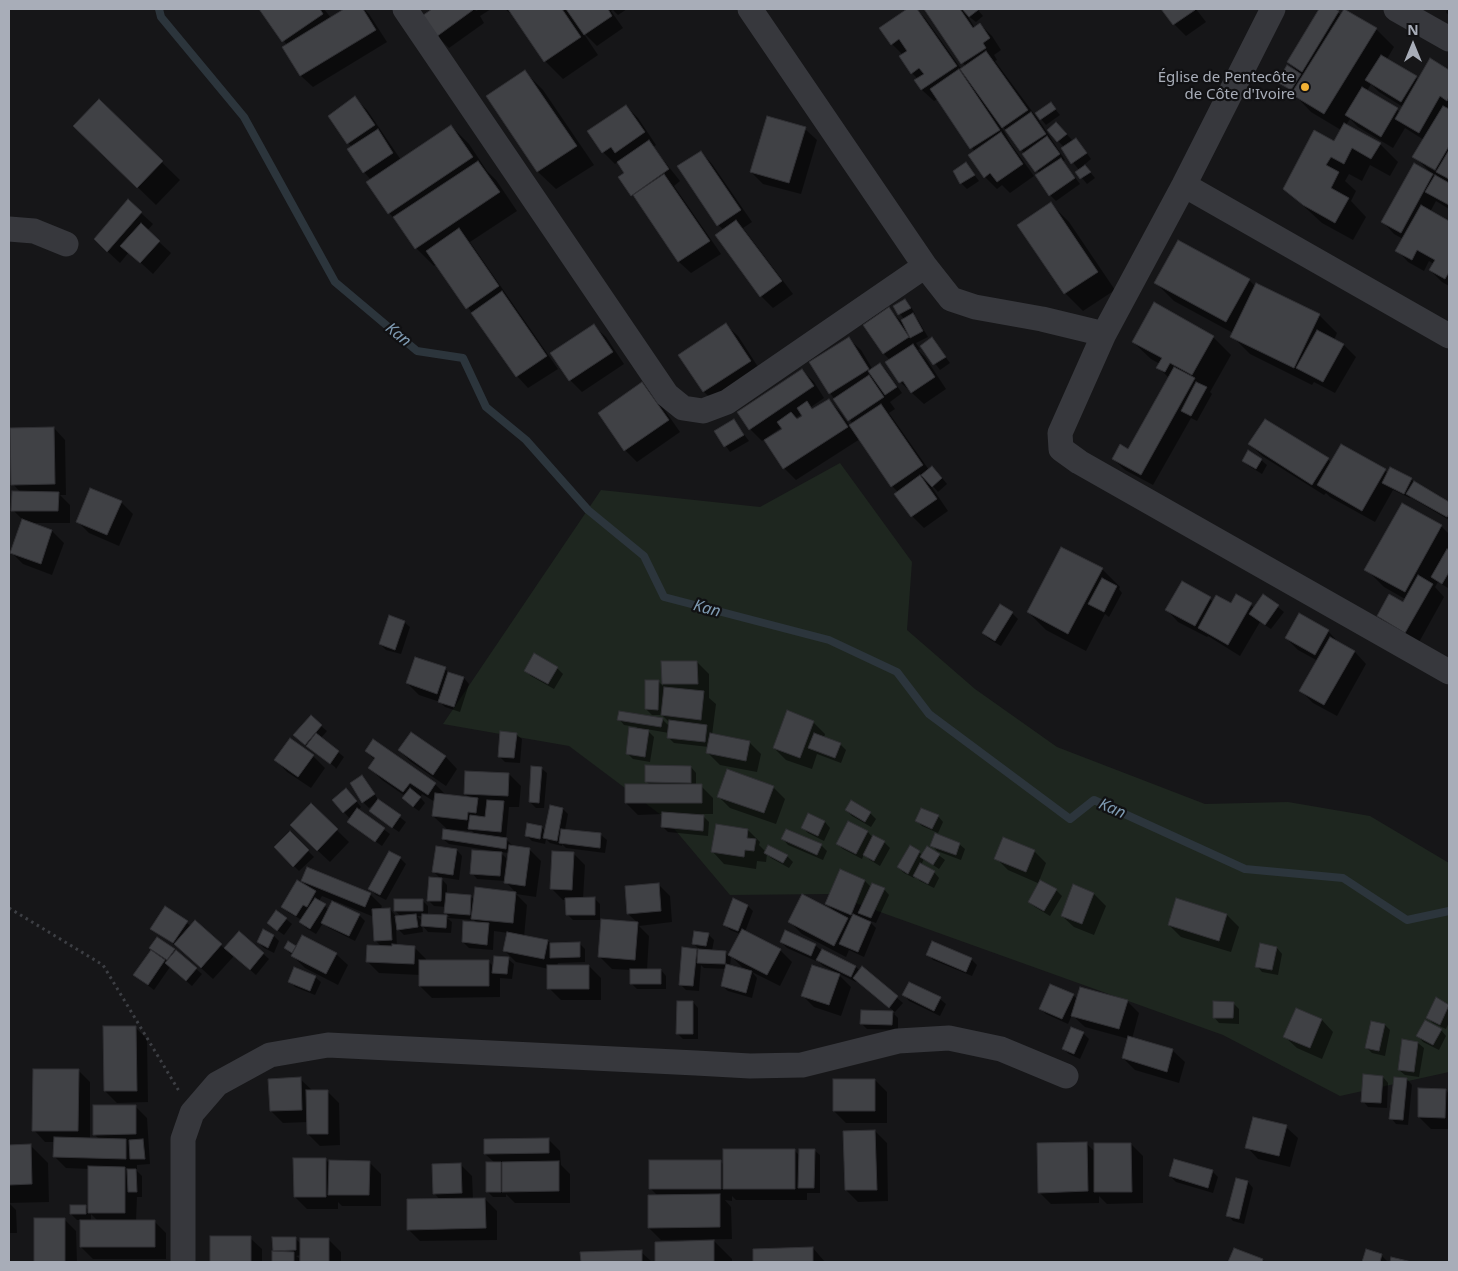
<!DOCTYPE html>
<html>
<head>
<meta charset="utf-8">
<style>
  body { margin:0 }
  #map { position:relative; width:1458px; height:1271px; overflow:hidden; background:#161618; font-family:"Noto Sans",sans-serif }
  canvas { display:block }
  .frame { position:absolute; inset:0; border:10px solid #a8adb8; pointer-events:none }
  .north { position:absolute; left:1388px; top:20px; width:50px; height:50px; -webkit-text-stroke:4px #111113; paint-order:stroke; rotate:0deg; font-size:14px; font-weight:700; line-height:20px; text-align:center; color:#a8adb8 }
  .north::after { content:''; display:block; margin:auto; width:18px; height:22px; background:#a8adb8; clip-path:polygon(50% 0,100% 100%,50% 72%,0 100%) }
</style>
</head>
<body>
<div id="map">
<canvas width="1458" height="1271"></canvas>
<div class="frame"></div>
<div class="north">N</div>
</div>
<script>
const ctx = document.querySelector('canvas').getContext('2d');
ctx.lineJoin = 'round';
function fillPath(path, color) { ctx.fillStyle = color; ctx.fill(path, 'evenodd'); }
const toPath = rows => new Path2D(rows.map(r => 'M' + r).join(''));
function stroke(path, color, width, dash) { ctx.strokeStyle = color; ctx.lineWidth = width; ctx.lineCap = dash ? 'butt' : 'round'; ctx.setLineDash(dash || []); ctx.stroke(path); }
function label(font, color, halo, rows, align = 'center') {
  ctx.font = font + ' "Noto Sans",sans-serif'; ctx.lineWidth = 4.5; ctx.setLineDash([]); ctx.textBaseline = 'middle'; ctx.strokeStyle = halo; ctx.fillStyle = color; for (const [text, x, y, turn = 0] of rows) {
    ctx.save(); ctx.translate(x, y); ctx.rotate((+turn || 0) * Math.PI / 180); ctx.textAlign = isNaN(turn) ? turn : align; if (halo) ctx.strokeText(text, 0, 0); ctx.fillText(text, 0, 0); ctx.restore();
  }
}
const green = toPath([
  [840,463,912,562,907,630,975,689,1057,747,1205,804,1288,802,1370,816,1449,863,1449,1072,1340,1096,1223,1035,830,894,730,895,665,818,569,746,443,724,601,490,760,507]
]);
const shadow = toPath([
  [261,9,324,9,331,18,346,9,364,9,369,14,387,42,313,87,301,76,284,47,287,45],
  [434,9,475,9,476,11,480,9,491,9,480,16,484,23,449,48,437,36,423,16],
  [505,9,627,9,618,15,613,10,611,11,623,28,597,46,585,34,584,34,598,55,563,79,545,61,512,12,510,13],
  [909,9,916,9,925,18,962,70,966,67,926,9,977,9,983,16,976,22,967,15,975,28,980,24,992,36,1001,50,994,55,997,60,995,61,1043,126,1065,160,1063,161,1080,184,1056,201,1050,195,1040,174,1008,132,1000,124,1011,144,1034,176,1010,193,1002,185,997,189,985,177,975,152,938,99,934,101,922,90,916,81,918,79,912,73,903,55,892,44,881,28],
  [1162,9,1196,9,1206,22,1186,36,1174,24],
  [1321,9,1333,9,1341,15,1344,10,1376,29,1394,47,1387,59,1419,80,1430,60,1449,71,1449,183,1429,171,1434,176,1449,185,1449,209,1436,201,1430,212,1449,223,1449,286,1442,282,1430,270,1434,264,1429,261,1424,271,1408,262,1397,250,1403,239,1394,234,1383,222,1430,172,1414,156,1424,140,1405,128,1393,148,1358,127,1350,119,1346,125,1380,144,1398,162,1390,176,1370,165,1362,181,1349,174,1345,181,1356,191,1351,201,1366,217,1353,240,1322,223,1284,188,1335,143,1341,130,1311,112,1293,93,1279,81,1299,73,1288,62],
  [1371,84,1379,92,1403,107,1400,112,1367,91],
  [1426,163,1441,172,1440,174,1426,166],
  [1448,9,1449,9,1449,16,1446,12],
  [525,72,543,90,594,165,556,189,538,172,488,96],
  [355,98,367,110,401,160,451,126,469,144,487,171,496,180,517,211,470,242,558,369,528,388,517,376,437,264,434,266,416,248,399,223,389,213,371,180,364,172,352,147,348,143],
  [99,101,180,180,156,205,92,143],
  [1051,104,1060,115,1046,125,1041,119],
  [626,106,638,118,656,145,653,147,680,181,674,186,721,254,691,273,679,262,638,201,632,195,626,173,618,162,615,164,603,152],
  [1056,123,1073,141,1081,145,1091,159,1084,165,1095,178,1087,184,1077,172,1079,170,1062,149,1064,147,1048,131],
  [805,129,817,140,801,194,763,184,751,172],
  [701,152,712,164,752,222,743,228,793,294,773,308,761,296,717,236,724,230,718,225],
  [966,164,979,181,967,189,961,183],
  [1051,204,1069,222,1115,290,1083,311,1065,293,1019,225],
  [141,213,153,224,147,231,171,253,153,274,129,252,120,263,107,251],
  [1249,280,1256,287,1319,315,1337,333,1334,340,1344,345,1356,357,1335,393,1314,382,1312,385,1250,354,1232,336,1233,333,1174,301,1156,283],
  [905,301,911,307,915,314,913,315,918,320,928,337,916,343,920,349,918,350,925,357,946,389,924,404,900,382,887,362,890,360,884,354,865,325,889,309,901,321,904,319,895,307],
  [726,325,738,336,762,373,716,403,704,392,680,355],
  [594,326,606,337,624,364,582,392,570,380],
  [1213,337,1231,355,1210,392,1212,394,1197,421,1191,418,1153,485,1125,470,1113,459,1128,450,1169,378,1158,367,1160,364,1151,359,1133,342],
  [849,339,861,350,873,370,880,364,886,370,902,393,890,402,895,409,889,413,929,470,938,473,947,484,938,492,932,485,931,486,948,511,924,528,912,516,898,492,892,486,860,439,796,480,784,468,766,441,784,429,782,427,762,441,750,429,802,370,814,382,824,398,811,407,814,410,829,400,840,412,850,426,853,424,830,393,811,363],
  [802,414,804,416,798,420,795,418],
  [932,339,950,363,940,370,922,346],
  [642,384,654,395,680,432,637,462,625,450],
  [734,421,749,441,730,452,716,432],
  [54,428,65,440,66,495,60,495,70,505,70,523,27,523,52,531,64,543,52,575,23,564,11,552,23,520,13,510,21,493,13,484],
  [1250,444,1328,459,1331,463,1341,445,1388,473,1411,479,1416,484,1449,503,1449,520,1410,497,1410,498,1393,490,1375,522,1330,497,1326,493,1324,495,1262,456],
  [1261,460,1267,465,1262,474,1249,466,1243,461],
  [121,502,133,514,119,546,89,533,77,521],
  [1441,526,1449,534,1449,587,1448,588,1438,582,1435,587,1444,597,1418,644,1390,628,1378,616,1403,603,1405,599,1384,587,1366,569],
  [1102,569,1120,587,1119,589,1122,593,1109,617,1105,614,1086,651,1046,630,1028,612],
  [1182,582,1214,602,1231,605,1236,596,1255,608,1263,595,1284,612,1271,629,1260,622,1240,656,1208,636,1207,637,1178,622,1167,610],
  [1012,613,1018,619,1001,646,989,639,983,633],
  [404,622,410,627,401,654,386,650,380,644],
  [1328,631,1340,644,1355,652,1366,664,1337,716,1313,703,1301,691,1318,661,1298,650,1286,638],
  [697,662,709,674,709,698,716,704,712,735,749,742,761,754,757,772,720,765,708,753,709,747,674,743,668,737,669,733,646,729,654,737,650,762,633,759,627,753,637,727,624,725,619,719,662,719,669,726,670,723,662,715,652,715,646,709,658,681,663,686,662,663],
  [557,668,563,674,554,689,531,676,526,671],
  [445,669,451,674,464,678,469,684,460,712,445,707,440,702,419,695,407,683],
  [813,722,825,734,824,738,840,744,846,750,841,763,817,754,812,769,786,760,774,748],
  [321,726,327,731,321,738,344,757,336,769,335,767,312,749,312,751,300,740],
  [411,733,446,757,457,769,446,786,411,762,399,750],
  [516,734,522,739,520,763,505,762,499,756],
  [290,740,313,756,325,768,311,788,287,772,276,760],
  [366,751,435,784,447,796,470,798,465,794,509,774,521,786,519,807,509,807,506,839,512,845,512,847,529,849,541,861,536,897,516,894,527,905,524,937,548,941,550,944,580,944,585,949,585,962,558,963,557,966,589,966,601,978,601,1000,561,1000,549,988,549,969,516,962,504,950,508,933,494,931,493,950,469,948,463,942,478,924,474,920,447,918,452,922,451,933,428,932,422,925,423,932,404,935,396,927,397,947,414,947,426,959,426,961,488,961,494,967,508,959,514,964,512,979,500,978,500,997,432,998,420,986,420,975,379,973,367,961,381,946,375,940,374,917,335,901,334,903,359,915,365,921,355,941,329,928,323,923,316,934,306,928,301,922,302,920,289,913,283,907,309,887,302,881,370,894,382,906,380,910,390,909,395,915,396,918,402,917,395,911,422,900,428,906,428,916,450,917,445,912,446,907,434,906,428,900,441,879,433,871,457,850,462,856,459,880,440,877,447,885,447,894,471,897,475,900,476,889,516,893,505,881,477,879,472,873,493,851,449,844,443,839,475,834,472,831,447,829,433,816,435,802,422,794,420,797,425,803,419,811,409,804,405,796,382,780,370,768,375,760],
  [500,852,509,853,508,860],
  [322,896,334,901,329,910,319,901],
  [417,916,423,916,423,922],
  [691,767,696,773,696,786,701,786,713,798,713,814,701,814,709,822,708,836,668,832,662,826,663,814,638,815,626,803,651,786,646,781],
  [541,768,547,773,544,808,536,808,530,802],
  [362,776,367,782,379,801,406,822,399,832,377,817,377,802,369,808,363,802],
  [773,787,785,799,776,824,730,808,718,796],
  [352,796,361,807,358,810,390,834,382,846,348,822,350,819,344,812],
  [311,805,349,842,330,862,303,837],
  [563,809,568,814,565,830,601,835,607,840,605,853,566,848,562,844,562,846,550,843,546,839,545,844,532,841,526,835,542,828,546,832],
  [846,810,870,813,876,819,871,827,852,816],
  [809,814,825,822,830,828,824,841,808,833,802,827],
  [938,816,943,822,938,833,922,826,916,820],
  [848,822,868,832,873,838,884,842,890,848,880,866,870,860,864,854,862,859,843,849,837,844],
  [748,830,760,842,759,845,766,852,787,856,793,862,789,868,771,858,767,854,766,862,757,861,756,869,724,864,713,852],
  [290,833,314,857,299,871,275,847],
  [783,839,821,845,827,851,823,860,788,845],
  [959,844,965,849,961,860,937,851,932,845],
  [910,847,923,855,928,847,945,860,939,869,924,859,921,865,934,872,939,878,934,888,920,881,915,876,914,878,904,873,898,867],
  [1034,851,1046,863,1039,881,1056,890,1062,896,1050,916,1035,907,1029,902,1040,884,1008,870,996,858],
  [573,853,585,865,583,899,594,898,600,904,600,920,573,920,567,914,567,900,563,900,551,888],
  [400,858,406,864,386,900,376,895,370,889],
  [865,881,871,887,884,889,889,895,876,923,868,920,876,928,864,957,849,950,846,957,802,934,790,922,835,912,827,904],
  [658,884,670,896,672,922,639,926,649,936,647,970,661,970,666,976,666,989,637,989,631,983,631,970,612,969,600,957,603,921,639,924,628,914],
  [1073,886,1094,894,1106,906,1094,935,1074,927,1062,916],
  [748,906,753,911,745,932,780,950,792,962,780,986,752,972,757,978,752,998,728,991,722,986,727,969,704,968,701,965,699,991,686,990,680,984,684,949,700,950,693,943,708,934,714,940,712,951,725,952,729,956,740,934,730,930,724,924],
  [731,956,742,967,748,970,747,971,730,967],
  [165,908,191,926,195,922,225,949,239,932,269,959,256,975,234,956,213,979,179,948,152,928],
  [1227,915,1239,927,1231,952,1181,937,1169,925],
  [286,919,292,924,284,935,274,928],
  [263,931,274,936,279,941,274,953,264,948,258,942],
  [781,942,815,945,822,951,856,967,860,971,863,968,903,1003,895,1012,857,981,856,982,823,966,817,960,816,961,787,948],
  [1261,945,1277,948,1282,954,1278,975,1262,972,1257,966],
  [295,947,336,954,348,965,338,985,305,968,285,948],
  [153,950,174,950,202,974,192,986,170,967,154,990,134,975],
  [928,954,971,959,977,965,972,976,933,960],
  [839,975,851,987,841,1016,814,1007,802,995],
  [315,977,321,982,315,995,295,987,290,981],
  [904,995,940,999,946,1004,940,1016,909,1001],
  [1073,995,1077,999,1127,1001,1139,1013,1132,1039,1173,1051,1185,1062,1179,1083,1135,1070,1123,1058,1129,1039,1085,1027,1072,1015,1068,1024,1046,1014,1041,1009],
  [1436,999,1449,1006,1449,1022,1446,1029,1433,1023,1427,1017],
  [693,1002,698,1008,698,1039,683,1039,677,1033],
  [1233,1003,1239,1009,1239,1024,1219,1023,1214,1017],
  [1297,1010,1322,1020,1333,1032,1322,1059,1297,1048,1285,1037],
  [862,1011,895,1013,894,1014,898,1018,898,1030,867,1029,861,1023],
  [1385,1025,1390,1030,1385,1056,1372,1053,1367,1048],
  [135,1027,147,1039,148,1102,117,1103,105,1091],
  [1441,1030,1446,1036,1439,1050,1423,1042,1418,1036],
  [1083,1033,1089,1039,1080,1059,1069,1054,1063,1049],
  [1403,1041,1418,1043,1424,1048,1419,1077,1405,1075,1399,1070],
  [78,1070,90,1082,90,1139,99,1139,94,1134,135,1106,147,1118,150,1164,137,1165,137,1170,136,1170,142,1176,142,1197,137,1197,136,1221,154,1221,166,1233,166,1259,93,1259,81,1247,81,1220,77,1220,71,1214,85,1207,89,1210,90,1169,66,1168,54,1156,55,1142,45,1142,34,1130],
  [91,1214,98,1221,91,1221],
  [1383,1077,1388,1083,1387,1108,1368,1107,1363,1101],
  [300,1079,313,1091,327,1091,339,1103,340,1145,320,1146,308,1134,308,1122,283,1123,271,1111],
  [1407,1079,1412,1085,1408,1125,1396,1124,1391,1118],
  [875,1080,887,1092,887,1123,846,1123,834,1111],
  [1446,1090,1449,1094,1449,1129,1431,1129,1419,1117],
  [1286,1127,1298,1138,1290,1167,1258,1159,1247,1147],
  [875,1131,887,1143,888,1201,858,1202,846,1190],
  [548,1139,560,1151,561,1165,570,1174,570,1203,515,1203,506,1194,506,1197,493,1197,487,1191,495,1163,485,1154],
  [1086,1143,1095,1152,1131,1144,1143,1156,1143,1203,1107,1204,1099,1196,1099,1203,1051,1204,1039,1192],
  [30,1145,48,1163,49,1202,9,1203,16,1210,17,1233,9,1233,9,1146],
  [794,1150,800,1156,814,1150,820,1155,820,1193,807,1193,807,1200,736,1200,732,1196,732,1201,725,1200,731,1207,732,1239,661,1240,649,1228,658,1196,650,1188,720,1161,724,1165],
  [325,1159,330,1164,369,1162,381,1174,381,1206,342,1206,338,1202,338,1209,307,1209,295,1197],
  [460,1164,472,1176,473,1199,485,1199,497,1211,497,1240,420,1241,408,1229,440,1200,435,1194],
  [1212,1171,1218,1177,1213,1193,1176,1182,1170,1176],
  [1248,1182,1253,1188,1244,1224,1233,1221,1228,1215],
  [35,1219,64,1219,76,1231,77,1262,35,1262],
  [212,1238,250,1238,262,1249,262,1262,212,1262],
  [273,1238,295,1238,301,1244,329,1240,341,1252,341,1262,301,1262,301,1255,296,1256,299,1258,299,1262,273,1262],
  [714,1241,732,1259,732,1262,656,1262,656,1243],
  [813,1248,825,1262,755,1262,754,1250],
  [1367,1251,1381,1255,1387,1261,1386,1262,1364,1262],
  [641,1252,652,1262,582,1262,581,1253]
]);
const stream = toPath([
  [159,9,161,17,244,117,335,282,417,351,463,358,486,407,526,440,588,510,644,556,664,597,829,640,897,672,929,714,1070,819,1094,800,1245,869,1343,878,1407,920,1449,911]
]);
const building = toPath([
  [259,9,320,9,323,14,282,42,259,9],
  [344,9,363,9,376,30,300,76,282,47,344,9],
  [432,9,472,9,473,10,436,37,422,16,432,9],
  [508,9,562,9,581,37,544,62,508,9],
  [566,9,608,9,612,16,584,35,566,9],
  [907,9,917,9,957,66,921,90,914,80,924,74,919,68,911,74,899,56,907,51,899,39,891,45,879,28,907,9],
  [924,9,960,9,973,28,980,23,990,38,983,43,986,48,961,64,924,9],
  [962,9,977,9,978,10,969,17,962,9],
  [1161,9,1194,9,1195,10,1173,25,1161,9],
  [1319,9,1335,9,1339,11,1302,72,1287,62,1319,9],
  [1344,9,1377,28,1324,114,1291,94,1344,9],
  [986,51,1028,110,1002,128,960,69,986,51],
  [1381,55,1417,76,1401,102,1365,80,1381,55],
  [1430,58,1449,70,1449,97,1447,101,1440,96,1419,133,1395,119,1430,58],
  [1287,65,1301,74,1291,90,1277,82,1287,65],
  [959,69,1000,130,970,149,930,89,959,69],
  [525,70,577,146,537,172,486,96,525,70],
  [1362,87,1398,108,1381,137,1345,115,1362,87],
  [355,96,375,125,347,144,328,116,355,96],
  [99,99,163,161,137,188,73,126,99,99],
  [1051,102,1056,109,1040,120,1035,113,1051,102],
  [626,105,645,132,615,153,611,147,602,153,587,131,626,105],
  [1443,106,1449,109,1449,146,1435,170,1412,157,1443,106],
  [1031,112,1046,134,1020,151,1005,130,1031,112],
  [767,116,806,127,789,183,750,172,767,116],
  [1056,122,1067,134,1057,142,1047,130,1056,122],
  [1344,123,1381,143,1371,159,1352,148,1344,164,1331,157,1326,165,1339,172,1331,188,1349,198,1335,223,1303,205,1283,189,1314,130,1334,141,1344,123],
  [451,125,473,157,388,214,366,182,451,125],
  [378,129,393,153,363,173,347,149,378,129],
  [1001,132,1023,164,997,182,990,173,984,178,968,155,1001,132],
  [1047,136,1060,154,1035,172,1022,154,1047,136],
  [1076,138,1087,153,1071,164,1061,148,1076,138],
  [649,140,669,169,631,196,618,177,624,173,617,162,649,140],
  [1449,150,1449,179,1436,172,1449,150],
  [701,151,741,210,717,226,677,166,701,151],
  [1061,158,1075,178,1049,196,1035,175,1061,158],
  [478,161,500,192,415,249,393,217,478,161],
  [966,162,975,175,960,184,953,171,966,162],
  [1414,163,1433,174,1401,233,1381,222,1414,163],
  [1085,165,1091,172,1080,179,1075,172,1085,165],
  [664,174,710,241,678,262,633,195,664,174],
  [1435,175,1449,183,1449,205,1425,192,1435,175],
  [128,199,142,212,107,252,94,239,128,199],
  [1051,202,1098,272,1064,294,1017,225,1051,202],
  [1421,205,1449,221,1449,272,1445,279,1429,270,1435,260,1417,250,1412,260,1395,251,1421,205],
  [736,220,782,281,760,297,715,235,736,220],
  [141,223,160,241,140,263,120,246,141,223],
  [459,228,499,286,466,309,426,251,459,228],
  [1178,240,1250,279,1226,322,1154,283,1178,240],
  [1256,283,1320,314,1294,368,1230,337,1256,283],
  [502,291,547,356,516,377,471,313,502,291],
  [905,299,911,308,898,315,893,306,905,299],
  [1154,302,1214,336,1192,375,1170,363,1165,372,1156,368,1162,358,1132,342,1154,302],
  [889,307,909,337,883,354,863,325,889,307],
  [913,313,923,331,910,338,901,320,913,313],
  [726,323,751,361,703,392,678,355,726,323],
  [594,324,613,352,569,381,550,353,594,324],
  [1317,330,1344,344,1323,382,1296,368,1317,330],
  [849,337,869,369,829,394,809,362,849,337],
  [932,337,946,357,933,365,920,346,932,337],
  [913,344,935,377,911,393,903,381,899,383,885,362,913,344],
  [880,363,897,387,885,395,868,371,880,363],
  [1174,367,1195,378,1141,475,1112,459,1120,444,1128,449,1174,367],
  [802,369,814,386,749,430,737,412,802,369],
  [869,375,884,397,848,421,833,399,869,375],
  [642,382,669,420,624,451,598,413,642,382],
  [1196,382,1207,387,1191,416,1181,411,1196,382],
  [829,399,848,427,783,469,764,440,782,429,777,422,791,412,797,419,802,416,797,408,807,401,812,409,829,399],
  [881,404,923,465,891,487,849,425,881,404],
  [734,419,744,435,724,447,714,431,734,419],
  [1265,419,1329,458,1312,485,1248,444,1265,419],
  [54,427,55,484,11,485,10,428,54,427],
  [1341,444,1386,469,1362,511,1317,485,1341,444],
  [1248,450,1262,459,1256,469,1242,461,1248,450],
  [932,466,942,478,932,487,921,475,932,466],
  [1390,467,1412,478,1404,494,1382,483,1390,467],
  [920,475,937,499,911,517,894,494,920,475],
  [1414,481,1449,502,1449,514,1447,517,1406,494,1414,481],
  [90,488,122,501,107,535,76,522,90,488],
  [12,491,59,492,58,511,11,511,12,491],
  [1402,503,1442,525,1405,592,1364,570,1402,503],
  [22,519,52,530,41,564,10,553,22,519],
  [1061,547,1103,568,1068,634,1027,612,1061,547],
  [1447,549,1449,550,1449,572,1442,584,1431,577,1447,549],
  [1418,575,1433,584,1405,633,1377,616,1389,594,1403,602,1418,575],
  [1102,578,1117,586,1104,612,1088,604,1102,578],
  [1182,581,1211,597,1195,626,1165,610,1182,581],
  [1236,594,1252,603,1228,645,1198,628,1216,595,1231,603,1236,594],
  [1263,594,1279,605,1265,625,1249,614,1263,594],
  [1000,604,1013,612,995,641,982,633,1000,604],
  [1299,613,1329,630,1315,655,1285,638,1299,613],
  [389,615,405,621,395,650,379,644,389,615],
  [1330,637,1355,651,1324,705,1299,691,1330,637],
  [534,653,558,667,548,684,524,671,534,653],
  [415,657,446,667,437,694,406,683,415,657],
  [661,661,697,661,698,684,662,684,661,661],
  [448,672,464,677,454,707,438,702,448,672],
  [645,680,659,680,658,710,645,709,645,680],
  [664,687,704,691,701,720,661,715,664,687],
  [787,710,814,721,800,758,773,748,787,710],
  [619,711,663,718,661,727,617,720,619,711],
  [311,715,322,725,305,745,293,735,311,715],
  [669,720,707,725,705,742,667,738,669,720],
  [629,727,649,730,645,757,626,754,629,727],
  [500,731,517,733,514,758,498,757,500,731],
  [411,732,446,756,433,775,398,750,411,732],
  [316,733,339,751,330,764,306,746,316,733],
  [710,733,750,741,746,761,706,753,710,733],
  [814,733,841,743,835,758,808,748,814,733],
  [290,738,314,755,298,777,274,760,290,738],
  [373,739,436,783,428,795,410,783,403,792,368,768,375,758,365,751,373,739],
  [645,765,691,766,691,783,645,782,645,765],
  [531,766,542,767,539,803,529,802,531,766],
  [727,769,774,786,764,813,717,797,727,769],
  [465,771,509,773,508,796,464,794,465,771],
  [362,775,375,794,362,803,350,783,362,775],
  [625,784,702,784,702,803,625,803,625,784],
  [346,788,357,801,343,813,332,800,346,788],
  [410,788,421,797,413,807,402,798,410,788],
  [435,793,478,798,476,813,468,812,467,820,432,816,435,793],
  [378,799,401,815,392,828,369,811,378,799],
  [487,800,504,801,501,832,468,829,470,815,485,817,487,800],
  [851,800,871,812,865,822,845,810,851,800],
  [311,803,338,829,317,851,290,825,311,803],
  [550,805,563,808,557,841,543,838,550,805],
  [357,808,385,828,375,842,347,822,357,808],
  [921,808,939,815,932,829,915,821,921,808],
  [662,812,704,815,703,831,661,827,662,812],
  [808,813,825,821,818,836,801,828,808,813],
  [848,821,868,831,856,854,836,844,848,821],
  [527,823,542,826,540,839,525,836,527,823],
  [716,824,748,829,747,838,756,839,754,851,745,850,744,857,711,852,716,824],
  [443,829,507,838,506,849,442,839,443,829],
  [561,829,601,833,600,848,559,843,561,829],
  [786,829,822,844,817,855,781,839,786,829],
  [290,831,309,850,293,867,274,847,290,831],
  [935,833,960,843,956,855,930,846,935,833],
  [873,835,885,841,874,861,863,855,873,835],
  [1003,837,1035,850,1026,872,994,859,1003,837],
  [509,845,530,848,525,886,504,883,509,845],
  [768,845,788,855,783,863,764,853,768,845],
  [910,845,920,851,908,874,897,867,910,845],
  [436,846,457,849,453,875,432,872,436,846],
  [927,846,940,854,933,865,920,857,927,846],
  [472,850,502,852,500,876,470,874,472,850],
  [389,851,401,857,380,895,368,889,389,851],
  [552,851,574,852,572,890,550,889,552,851],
  [920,863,935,871,928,884,913,876,920,863],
  [307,867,371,893,365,907,301,881,307,867],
  [840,869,865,880,851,915,825,904,840,869],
  [429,877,442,878,441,901,427,901,429,877],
  [297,880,316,891,307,907,303,905,296,916,281,907,297,880],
  [1040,880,1057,889,1044,911,1028,902,1040,880],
  [659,883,661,911,627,914,625,886,659,883],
  [872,883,885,888,871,918,858,913,872,883],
  [1073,884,1094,893,1082,924,1061,916,1073,884],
  [475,887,516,892,513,923,471,919,475,887],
  [446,893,471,895,470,915,444,913,446,893],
  [802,894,848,918,834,946,788,922,802,894],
  [595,897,595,915,566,915,565,898,595,897],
  [315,898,326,904,310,929,299,922,315,898],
  [733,898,748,905,738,931,723,925,733,898],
  [1176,898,1227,914,1219,941,1168,925,1176,898],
  [394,899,423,899,423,911,394,911,394,899],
  [332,901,360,914,349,936,321,923,332,901],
  [165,906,188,921,173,943,150,929,165,906],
  [390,908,392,940,374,941,372,909,390,908],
  [276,910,287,918,277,931,267,923,276,910],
  [416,914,418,927,397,930,395,916,416,914],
  [422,914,447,915,446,928,421,926,422,914],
  [853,914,871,922,858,952,839,944,853,914],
  [601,919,638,922,635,960,598,957,601,919],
  [195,920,222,944,201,968,174,944,195,920],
  [463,921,489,923,487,945,462,942,463,921],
  [263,929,274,935,268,948,257,942,263,929],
  [742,929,781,949,767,975,728,955,742,929],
  [785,930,816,944,811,956,780,942,785,930],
  [239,931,264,953,250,970,224,948,239,931],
  [694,931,709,933,706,946,692,944,694,931],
  [507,932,548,940,544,959,503,951,507,932],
  [302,935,337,953,326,974,291,956,302,935],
  [157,937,175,949,167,960,149,948,157,937],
  [288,941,296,946,292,953,284,948,288,941],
  [932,941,972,958,966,972,926,955,932,941],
  [580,942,580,957,550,958,550,943,580,942],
  [1260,943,1277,947,1272,970,1255,967,1260,943],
  [392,944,415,946,414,964,366,962,367,945,392,946,392,944],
  [682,947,697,949,693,986,679,985,682,947],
  [698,949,726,951,725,964,697,963,698,949],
  [822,949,856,966,851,977,816,960,822,949],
  [151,950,165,960,148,985,133,975,151,950],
  [176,950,197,968,186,981,165,963,176,950],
  [494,956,509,957,507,974,492,973,494,956],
  [419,960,489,960,489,986,419,986,419,960],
  [726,964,752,971,746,993,721,986,726,964],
  [547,965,589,965,589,989,547,989,547,965],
  [812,965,840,974,829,1005,801,996,812,965],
  [862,966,898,996,889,1008,853,978,862,966],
  [294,967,316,976,310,991,288,982,294,967],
  [630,969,661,969,661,984,630,984,630,969],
  [909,982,941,997,934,1011,902,995,909,982],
  [1050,984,1074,994,1062,1019,1039,1009,1050,984],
  [1080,987,1128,1000,1119,1029,1071,1016,1080,987],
  [1436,997,1449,1005,1440,1025,1426,1018,1436,997],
  [677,1001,693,1001,693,1034,676,1034,677,1001],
  [1213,1001,1234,1002,1233,1018,1213,1018,1213,1001],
  [1296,1008,1322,1019,1310,1048,1283,1037,1296,1008],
  [861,1010,893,1011,892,1025,860,1024,861,1010],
  [1425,1020,1442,1029,1433,1045,1416,1036,1425,1020],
  [1371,1021,1385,1024,1379,1051,1365,1048,1371,1021],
  [103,1026,136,1026,137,1091,104,1091,103,1026],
  [1071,1027,1084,1032,1074,1054,1062,1049,1071,1027],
  [1128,1036,1173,1049,1167,1072,1122,1058,1128,1036],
  [1402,1039,1418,1042,1414,1072,1398,1070,1402,1039],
  [33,1069,79,1069,78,1131,32,1131,33,1069],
  [1363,1074,1383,1076,1381,1103,1361,1102,1363,1074],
  [301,1077,302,1110,270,1111,268,1079,301,1077],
  [1394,1077,1407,1078,1403,1120,1389,1119,1394,1077],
  [833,1079,875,1079,875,1111,833,1111,833,1079],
  [1418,1088,1446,1089,1445,1118,1418,1117,1418,1088],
  [306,1090,328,1090,328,1134,307,1134,306,1090],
  [93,1105,136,1105,136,1134,93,1135,93,1105],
  [1253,1117,1287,1125,1279,1156,1245,1148,1253,1117],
  [875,1130,877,1190,845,1190,843,1131,875,1130],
  [54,1137,126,1139,126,1159,53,1157,54,1137],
  [549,1138,549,1153,484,1154,484,1139,549,1138],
  [143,1139,145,1159,130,1159,129,1140,143,1139],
  [1087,1142,1088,1191,1038,1193,1037,1143,1087,1142],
  [1094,1143,1131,1143,1132,1192,1094,1192,1094,1143],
  [31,1144,32,1184,9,1185,9,1145,31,1144],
  [723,1149,795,1149,795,1189,723,1189,723,1149],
  [799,1149,815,1149,814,1188,798,1188,799,1149],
  [293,1158,326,1158,326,1197,294,1197,293,1158],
  [1174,1159,1213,1170,1208,1188,1169,1176,1174,1159],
  [329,1160,370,1161,369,1195,328,1195,329,1160],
  [649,1160,721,1160,721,1189,649,1189,649,1160],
  [559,1161,559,1191,502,1192,502,1162,559,1161],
  [486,1162,501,1162,501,1192,486,1192,486,1162],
  [461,1163,462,1193,433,1194,432,1164,461,1163],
  [88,1166,125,1167,125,1213,88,1213,88,1166],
  [127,1169,136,1169,137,1192,128,1192,127,1169],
  [1236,1178,1248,1181,1239,1219,1226,1216,1236,1178],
  [720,1194,720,1227,648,1228,648,1195,720,1194],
  [485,1198,486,1228,407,1230,407,1199,485,1198],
  [70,1205,86,1205,86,1214,70,1214,70,1205],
  [34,1218,65,1218,65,1262,34,1262,34,1218],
  [80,1220,155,1220,155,1247,80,1247,80,1220],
  [210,1236,251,1236,251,1262,210,1262,210,1236],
  [272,1237,296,1237,296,1250,273,1251,272,1237],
  [300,1238,329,1238,329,1262,300,1262,300,1238],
  [714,1240,714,1262,655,1262,655,1242,714,1240],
  [813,1247,813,1262,753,1262,753,1249,813,1247],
  [1234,1248,1263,1259,1262,1262,1228,1262,1234,1248],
  [1366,1249,1382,1254,1380,1262,1362,1262,1366,1249],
  [642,1250,642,1262,581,1262,580,1252,642,1250],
  [272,1251,294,1252,294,1262,272,1262,272,1251],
  [1391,1257,1412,1262,1390,1262,1391,1257]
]);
const path = toPath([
  [9,908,103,965,179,1091]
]);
const minor = toPath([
  [405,9,667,395,683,408,703,411,727,402,925,266],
  [750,9,925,266,951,299,975,307,1042,319,1104,334],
  [1273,9,1184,185,1104,334,1060,433,1061,449,1079,462,1449,672],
  [1396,9,1449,39],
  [1184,185,1449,336],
  [9,229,34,231,66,244],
  [183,1262,183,1139,192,1113,217,1084,270,1055,328,1045,696,1063,750,1066,802,1065,898,1041,949,1038,1001,1049,1066,1076]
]);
const markers = [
  [1305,87,5,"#f2b134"]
];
const poiNames = [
  ["Église de Pentecôte",1295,78],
  ["de Côte d'Ivoire",1295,95]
];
const waterNames = [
  ["Kan",398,335,40],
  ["Kan",707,609,15],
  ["Kan",1112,809,23]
];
fillPath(green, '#1e261f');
fillPath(shadow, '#0007');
stroke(stream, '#2c353c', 8);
fillPath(building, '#404145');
stroke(building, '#303034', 1);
stroke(path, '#3d3f44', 3, [2.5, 4]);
stroke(minor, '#37383d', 25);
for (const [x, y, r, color] of markers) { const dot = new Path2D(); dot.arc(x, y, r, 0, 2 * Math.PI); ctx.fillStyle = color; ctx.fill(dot); stroke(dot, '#111113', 2); }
label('15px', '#a8adb8', '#111113', poiNames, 'right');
label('italic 16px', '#7f9bb3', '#111113', waterNames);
</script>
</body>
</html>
